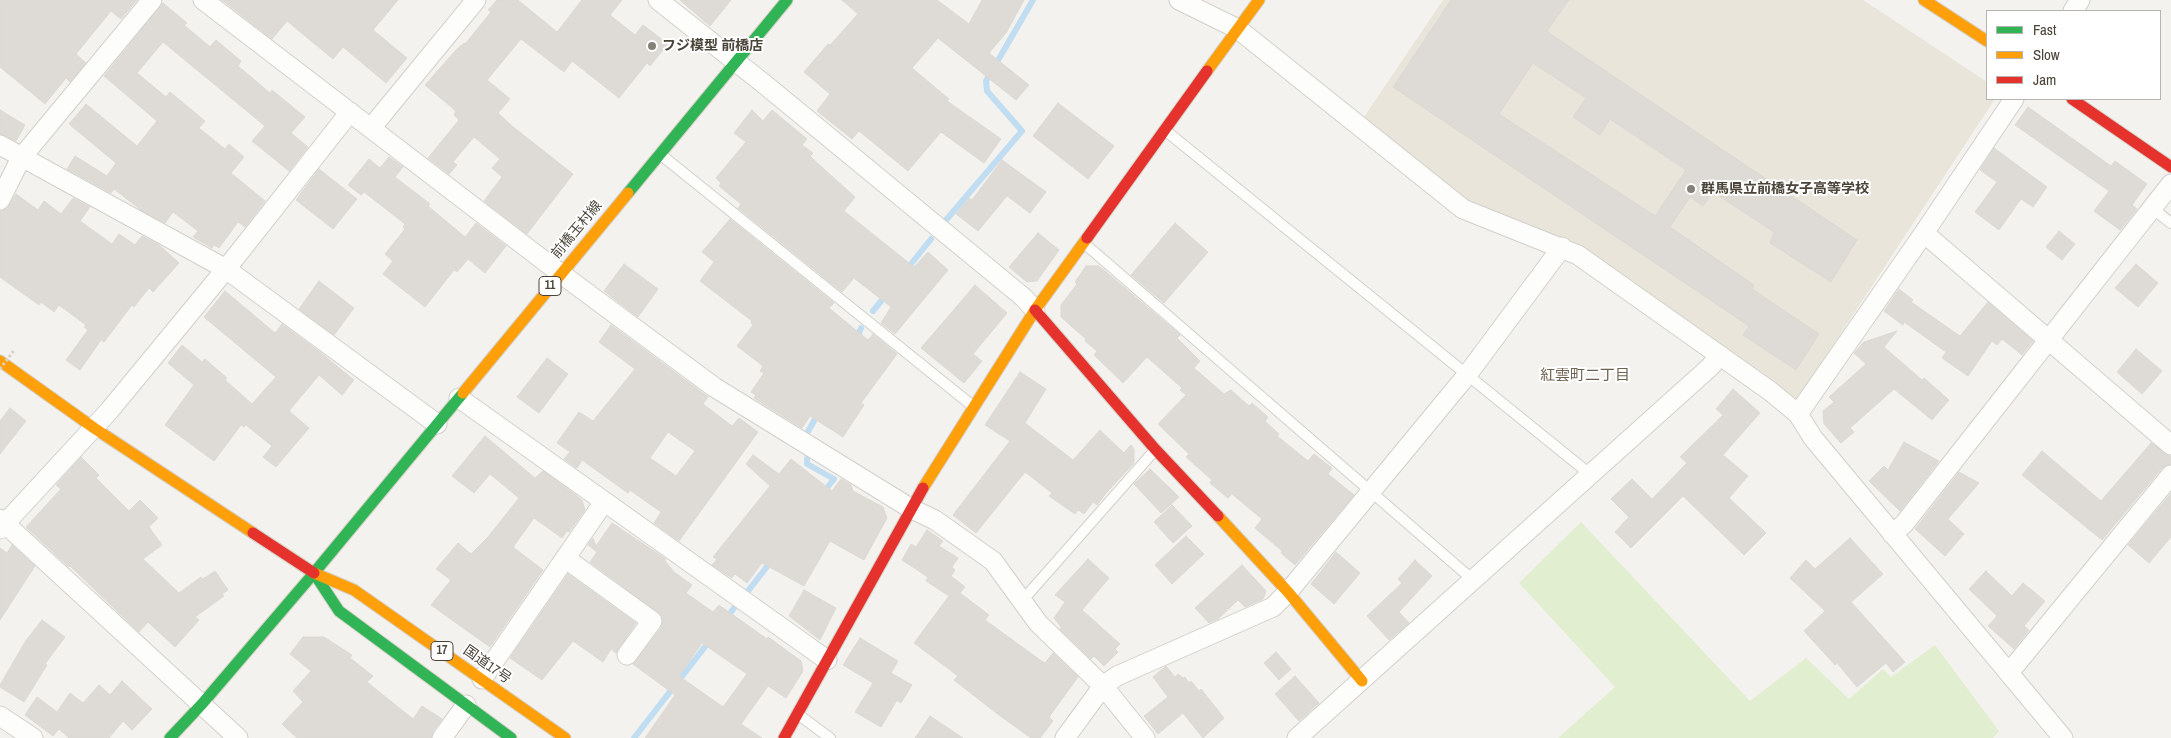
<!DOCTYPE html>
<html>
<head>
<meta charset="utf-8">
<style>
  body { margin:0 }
  #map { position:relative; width:2171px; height:738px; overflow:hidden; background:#f4f2ee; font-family:"Archivo Narrow",sans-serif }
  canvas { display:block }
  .legend { position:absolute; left:1986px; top:10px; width:175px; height:90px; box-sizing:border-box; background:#fff; border:1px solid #b7b4b0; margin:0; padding:6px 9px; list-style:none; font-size:15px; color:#4b4439 }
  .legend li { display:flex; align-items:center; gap:10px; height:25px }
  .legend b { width:25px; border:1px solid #b7b4b0 }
</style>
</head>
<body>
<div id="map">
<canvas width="2171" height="738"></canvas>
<ul class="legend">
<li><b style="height:6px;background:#30b455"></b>Fast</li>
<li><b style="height:6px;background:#ff9f0a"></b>Slow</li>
<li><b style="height:6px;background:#e5322d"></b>Jam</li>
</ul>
</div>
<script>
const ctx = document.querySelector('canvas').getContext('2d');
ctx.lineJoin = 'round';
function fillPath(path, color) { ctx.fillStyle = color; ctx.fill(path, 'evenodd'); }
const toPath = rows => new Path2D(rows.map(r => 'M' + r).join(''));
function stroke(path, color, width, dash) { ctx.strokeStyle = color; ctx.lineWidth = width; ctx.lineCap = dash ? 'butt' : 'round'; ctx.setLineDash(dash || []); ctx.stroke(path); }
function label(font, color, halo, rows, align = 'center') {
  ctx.font = font + ' "Archivo Narrow","Noto Sans JP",sans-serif'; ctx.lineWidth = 4; ctx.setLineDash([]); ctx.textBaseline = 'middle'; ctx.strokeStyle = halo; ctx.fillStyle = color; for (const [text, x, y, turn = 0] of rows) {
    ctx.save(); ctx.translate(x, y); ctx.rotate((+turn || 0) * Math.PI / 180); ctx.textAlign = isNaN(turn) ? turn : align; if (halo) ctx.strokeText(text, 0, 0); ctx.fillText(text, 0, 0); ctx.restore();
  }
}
const education = toPath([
  [1443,0,1863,0,1987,82,1987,99,1995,99,1795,403,1577,250,1478,210,1360,123]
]);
const green = toPath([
  [1581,522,1750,701,1806,658,1849,699,1883,669,1891,677,1935,645,1999,731,1993,738,1558,738,1615,687,1519,583]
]);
const stream = toPath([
  [946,220,1022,131,987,91,986,81,1033,0],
  [907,269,931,239],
  [873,311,886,295],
  [856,341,861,328],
  [806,435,819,412],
  [807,459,807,464,834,479,823,493],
  [745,595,772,560],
  [726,619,734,608],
  [634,738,711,639]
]);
const building = toPath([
  [0,0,137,0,121,19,111,11,76,54,86,63,70,82,66,78,45,104,0,67,0,0],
  [222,0,398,0,373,30,407,58,386,83,343,47,333,59,287,21,272,39,222,0],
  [497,0,518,0,557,32,582,0,622,0,610,15,635,35,643,25,668,44,650,66,647,63,619,98,572,61,564,72,521,39,487,80,510,99,498,113,512,126,573,174,527,234,484,201,502,177,492,168,500,159,474,137,453,162,457,165,449,174,428,158,459,120,454,115,456,111,425,85,456,50,464,43,465,44,491,12,488,10,497,0],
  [680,0,731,0,710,26,680,0],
  [842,0,937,0,969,24,982,0,1024,0,1006,33,989,53,1029,85,1016,100,938,38,912,68,949,99,947,101,1001,139,984,163,941,132,908,171,859,131,852,139,817,111,830,94,804,72,828,44,830,45,858,14,842,0],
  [1451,0,1569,0,1547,31,1552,35,1857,240,1831,282,1770,243,1774,232,1713,192,1703,206,1690,197,1670,227,1754,285,1752,289,1819,334,1796,370,1743,335,1749,326,1393,87,1451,0],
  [1533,63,1586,98,1573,117,1600,135,1610,119,1686,170,1655,216,1499,114,1533,63],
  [163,3,187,23,184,25,210,47,216,40,241,61,238,66,270,93,272,90,305,117,291,133,308,147,289,171,252,141,265,126,163,42,137,73,166,97,170,92,205,121,199,128,225,149,229,144,244,157,231,173,265,201,245,227,238,222,219,248,214,245,212,248,193,237,198,231,173,212,165,223,141,210,114,189,111,193,67,169,75,156,107,176,116,163,69,124,86,104,137,146,157,121,104,76,163,3],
  [1058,103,1114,146,1088,179,1033,136,1058,103],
  [2028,107,2111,166,2115,161,2147,184,2132,205,2137,209,2120,230,2094,211,2109,191,2015,125,2028,107],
  [0,110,25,125,16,141,0,134,0,110],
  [752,110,763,121,772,110,807,139,802,145,813,153,810,156,814,160,855,197,844,211,914,267,928,252,948,270,895,334,881,323,891,307,854,278,842,292,738,208,741,204,719,186,721,183,716,178,746,142,734,133,752,110],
  [1994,148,2047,187,2033,207,2021,199,1999,230,1975,212,1997,182,1980,170,1994,148],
  [389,157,403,167,395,177,430,204,428,206,465,237,476,223,506,246,485,273,468,259,457,272,454,270,425,307,383,274,393,261,385,254,405,229,403,227,405,224,364,192,361,195,348,185,369,159,380,168,389,157],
  [1002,160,1046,192,1030,213,1007,196,978,231,956,214,969,198,972,200,1002,160],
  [319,169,357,199,333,229,296,200,319,169],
  [16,194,38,210,44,201,61,214,73,198,90,207,80,221,112,244,119,234,135,245,142,236,159,245,179,263,153,292,149,288,134,307,132,305,104,342,101,340,80,370,66,360,88,330,84,327,86,325,59,305,54,312,41,302,39,305,0,277,0,211,7,209,16,194],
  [730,219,834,303,829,308,868,340,873,334,897,354,861,403,864,405,843,437,810,416,802,428,754,398,756,395,751,392,764,373,760,371,763,366,737,346,753,325,751,323,752,321,700,281,714,262,702,252,730,219],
  [1175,223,1208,252,1164,303,1131,275,1175,223],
  [2059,231,2075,244,2062,260,2046,247,2059,231],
  [1038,233,1059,250,1037,281,1027,282,1009,267,1038,233],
  [624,264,658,289,638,317,604,291,624,264],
  [2136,264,2158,283,2138,307,2115,288,2136,264],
  [1086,266,1099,266,1180,335,1177,338,1200,361,1194,368,1224,394,1231,390,1249,406,1252,403,1268,417,1265,421,1279,434,1277,436,1308,461,1314,454,1332,468,1328,474,1354,495,1295,565,1281,553,1282,551,1255,528,1262,519,1232,494,1228,498,1210,483,1212,480,1186,457,1189,454,1158,424,1186,395,1180,390,1182,388,1147,357,1123,383,1094,355,1097,351,1085,341,1086,339,1061,317,1061,305,1077,284,1075,282,1086,266],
  [319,281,354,308,334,335,299,309,319,281],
  [975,285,1007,313,973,354,982,361,964,383,921,348,975,285],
  [1899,289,1913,300,1911,302,1960,336,1988,302,2033,341,2022,355,2002,339,1997,345,1992,341,1968,376,1942,358,1946,352,1904,322,1903,325,1884,311,1899,289],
  [225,291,275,333,282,324,321,353,354,380,342,395,319,375,289,411,309,428,276,467,263,457,272,446,246,425,244,427,241,425,214,461,165,425,194,385,168,363,182,345,202,362,205,359,227,378,225,380,252,404,276,377,204,317,225,291],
  [611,325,708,397,703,404,732,426,739,418,758,432,679,541,654,523,661,512,630,490,628,493,582,460,577,468,564,459,570,452,557,443,579,412,593,421,635,369,599,342,611,325],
  [668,432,695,451,676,476,650,458,668,432],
  [1897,331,1884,347,1922,380,1924,378,1949,400,1932,420,1894,389,1850,428,1854,432,1841,443,1824,424,1823,411,1834,402,1829,397,1866,364,1854,353,1864,342,1897,331],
  [2136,349,2162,371,2142,394,2117,372,2136,349],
  [547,358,568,374,539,413,517,397,547,358],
  [1020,372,1046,389,1025,423,1073,460,1100,430,1124,453,1131,445,1134,449,1134,463,1107,492,1097,505,1093,502,1084,514,1078,510,1075,514,1049,496,1052,493,1025,472,976,533,953,515,1010,441,985,425,1020,372],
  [1733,389,1760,413,1723,455,1748,476,1729,498,1766,533,1744,555,1683,496,1631,548,1615,532,1629,517,1611,499,1632,479,1652,499,1687,463,1680,457,1723,415,1716,409,1733,389],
  [10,408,26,421,0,454,0,421,10,408],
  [485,436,535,478,543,471,573,493,582,500,585,510,569,532,567,531,562,538,534,518,513,547,543,570,490,647,431,605,451,580,436,569,458,543,471,554,488,537,519,498,490,474,474,493,452,476,485,436],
  [1904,442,1939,461,1900,511,1869,481,1884,466,1888,470,1904,442],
  [2151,443,2171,457,2171,464,2162,468,2102,540,2022,475,2042,451,2101,501,2151,443],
  [753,455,779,474,791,459,832,491,841,479,851,485,853,491,883,507,887,518,864,560,830,541,804,586,762,563,747,583,735,574,732,578,712,565,717,559,713,557,770,486,746,464,753,455],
  [81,457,99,475,96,478,129,511,140,500,158,518,149,527,162,545,143,559,179,593,201,577,203,579,215,571,228,590,222,594,224,596,195,617,199,620,175,647,148,622,139,632,70,566,69,567,26,527,61,489,56,485,81,457],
  [1150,469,1179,497,1161,513,1134,484,1150,469],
  [1959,472,1979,483,1948,519,1964,534,1945,556,1915,529,1959,472],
  [2171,493,2171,537,2149,563,2128,545,2171,493],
  [1172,505,1192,526,1173,543,1154,522,1172,505],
  [612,523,666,559,665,561,674,572,692,585,686,593,713,612,719,605,767,639,768,637,801,661,803,671,786,698,768,686,741,724,762,738,645,738,675,695,633,664,661,628,663,622,662,616,590,562,597,552,588,545,593,538,596,546,612,523],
  [702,643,747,674,723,707,679,676,702,643],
  [927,530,943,541,939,546,958,558,952,567,955,570,951,576,965,587,960,593,989,615,985,620,1040,660,1045,663,1053,653,1078,677,1049,717,1053,721,1040,738,1031,738,995,712,954,680,958,676,914,643,949,596,926,581,928,577,902,560,911,544,916,547,927,530],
  [1186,536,1204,554,1172,584,1155,565,1186,536],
  [1850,538,1883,574,1851,602,1905,662,1893,672,1886,663,1857,687,1837,663,1835,665,1804,631,1825,611,1790,578,1806,560,1815,569,1850,538],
  [12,545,35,566,0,620,0,548,7,553,12,545],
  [1336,552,1360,573,1334,604,1311,584,1336,552],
  [1088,559,1109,578,1082,610,1120,644,1115,649,1118,652,1104,666,1094,656,1091,659,1060,629,1061,627,1054,618,1065,602,1055,595,1088,559],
  [1415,560,1432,576,1399,612,1409,623,1389,640,1367,616,1402,583,1398,579,1415,560],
  [1242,565,1266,591,1263,599,1245,607,1238,600,1218,619,1209,623,1195,608,1242,565],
  [1986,571,2012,596,2023,583,2045,601,2024,626,2029,630,2014,649,1988,626,1997,616,1969,589,1986,571],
  [568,574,636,623,616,653,611,649,603,662,573,641,542,680,510,658,568,574],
  [804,590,836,608,820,640,789,616,804,590],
  [42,620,65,637,45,664,47,665,24,702,0,687,0,685,25,642,42,620],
  [303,637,324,637,352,655,350,658,373,676,367,682,413,719,422,706,442,719,433,731,431,738,297,738,282,724,303,702,293,691,311,671,290,654,303,637],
  [860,638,898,661,891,673,912,685,901,703,897,700,881,727,855,712,873,683,843,665,860,638],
  [1276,652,1291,669,1279,680,1264,663,1276,652],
  [1166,666,1175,677,1178,674,1183,678,1185,677,1189,683,1191,681,1199,691,1201,689,1224,718,1203,738,1183,713,1158,734,1144,716,1168,697,1153,677,1166,666],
  [1295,676,1319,703,1299,721,1275,694,1295,676],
  [122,681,152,709,132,730,123,721,109,738,69,738,59,729,53,736,25,715,37,697,57,712,70,693,83,703,99,685,110,695,122,681],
  [930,716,963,738,915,738,930,716]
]);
const lane = toPath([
  [1166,131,1591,475],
  [660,154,974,407],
  [2152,208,2171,223],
  [1085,244,1473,580],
  [1022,601,1155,450],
  [799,715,830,738]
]);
const street = toPath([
  [203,0,560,273,714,387,910,508,935,520,993,561,1038,623,1103,686,1145,738],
  [658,0,763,83,1023,297,1035,310],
  [1179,0,1238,29,1463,209,1578,255,1770,391,1798,414,1813,438,2063,738],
  [2073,11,2080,0],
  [371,128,476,0],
  [0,145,226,269,437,424],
  [0,200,21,158,152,0],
  [1924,233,2171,445],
  [459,398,827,660],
  [1798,414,1924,233,2014,99],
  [0,519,238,738],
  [0,529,109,411,226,269,350,112],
  [1892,534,1904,524,2171,184],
  [565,558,652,621,627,655],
  [2008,672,2017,663,2171,475],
  [482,679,604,502],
  [0,716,33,738],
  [442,738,466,705],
  [1065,738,1103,686,1117,676,1273,607,1288,592,1467,375,1562,247],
  [1297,738,1710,367,1720,355]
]);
const fast = toPath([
  [628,193,787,0],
  [314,573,463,393],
  [314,573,339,611,511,738],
  [170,738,202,704,314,573]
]);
const slow = toPath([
  [1924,0,1987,41],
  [1207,71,1259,0],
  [0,361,94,428,253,533],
  [463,393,628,193],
  [923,488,1035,310,1087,238],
  [1218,516,1288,592,1362,681],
  [314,573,354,590,565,738]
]);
const jam = toPath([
  [2072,99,2171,167],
  [1087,238,1207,71],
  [1035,310,1155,449,1218,516],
  [253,533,314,573],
  [784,738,923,488]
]);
const pathBridge = toPath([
  [0,369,15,349]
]);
const markers = [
  [652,46,5,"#868178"],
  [1691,189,5,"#868178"]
];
const shields = [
  [550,286,22],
  [442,651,22]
];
const shieldNames = [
  ["11",550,286],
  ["17",442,651]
];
const poiNames = [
  ["フジ模型 前橋店",662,46],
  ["群馬県立前橋女子高等学校",1701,189]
];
const streetNames = [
  ["前橋玉村線",577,230,-50],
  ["国道17号",487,665,35]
];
const neighbourhoodNames = [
  ["紅雲町二丁目",1585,376]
];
fillPath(education, '#eae5da');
fillPath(green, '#e1eecf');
stroke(stream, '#c0ddf1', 6);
fillPath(building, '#dedbd6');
stroke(building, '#dcd9d4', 1);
stroke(lane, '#d2d0cb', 12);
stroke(street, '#d2d0cb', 21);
stroke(fast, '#d3cfc5', 13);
stroke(slow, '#d3cfc5', 13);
stroke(jam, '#d3cfc5', 13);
stroke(lane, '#fdfdfc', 10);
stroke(street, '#fdfdfc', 19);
stroke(fast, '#30b455', 11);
stroke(slow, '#ff9f0a', 11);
stroke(jam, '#e5322d', 11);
stroke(pathBridge, '#d3d2cc', 3, [2.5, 2.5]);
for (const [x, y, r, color] of markers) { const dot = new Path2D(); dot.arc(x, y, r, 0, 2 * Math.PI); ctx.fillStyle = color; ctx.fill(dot); stroke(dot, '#fff', 2); }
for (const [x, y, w] of shields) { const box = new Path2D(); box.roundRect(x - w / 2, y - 9.5, w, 19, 4); ctx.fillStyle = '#fff'; ctx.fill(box); stroke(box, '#4b4439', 1); }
label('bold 12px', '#4b4439', null, shieldNames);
label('bold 14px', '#4b4439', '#fff', poiNames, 'left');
label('14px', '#4b4439', '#fff', streetNames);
label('15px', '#6e6250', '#fff', neighbourhoodNames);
</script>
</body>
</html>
